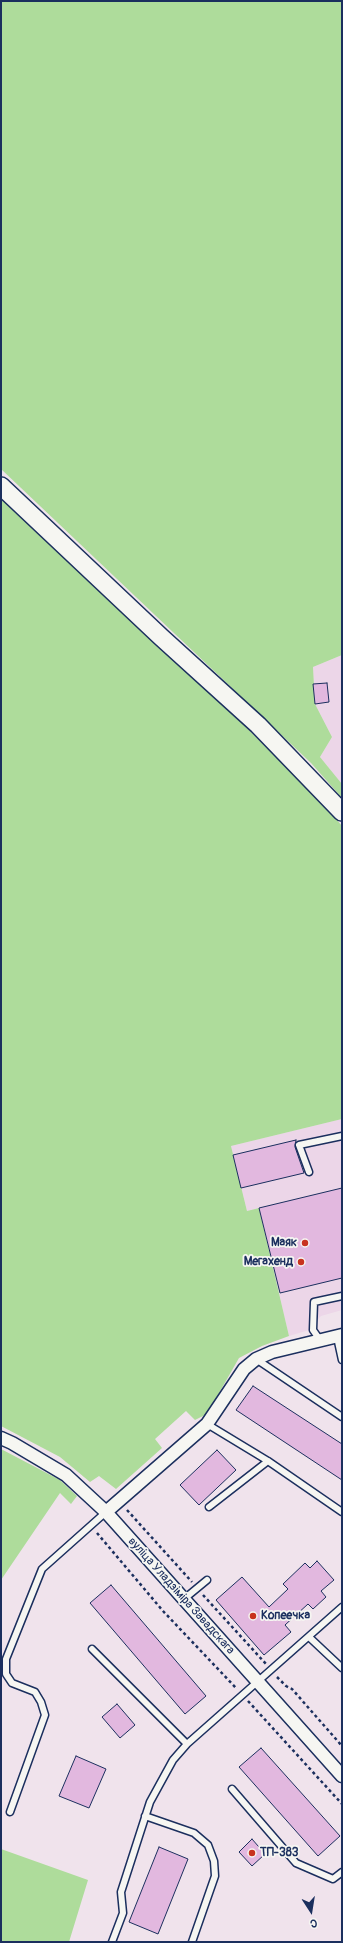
<!DOCTYPE html>
<html>
<head>
<meta charset="utf-8">
<style>
  body { margin:0 }
  #map { position:relative; width:343px; height:1943px; overflow:hidden; background:#f0e3ec; font-family:Pangolin,sans-serif }
  canvas { display:block }
  .frame { position:absolute; inset:0; border:2px solid #1b2f5e; pointer-events:none }
  .north { position:absolute; left:291px; top:1891px; width:40px; height:40px; -webkit-text-stroke:3px #f6f6f2; paint-order:stroke; rotate:168deg; font-size:11px; font-weight:700; line-height:16px; text-align:center; color:#1b2f5e }
  .north::after { content:''; display:block; margin:auto; width:14px; height:18px; background:#1b2f5e; clip-path:polygon(50% 0,100% 100%,50% 72%,0 100%) }
</style>
</head>
<body>
<div id="map">
<canvas width="343" height="1943"></canvas>
<div class="frame"></div>
<div class="north">С</div>
</div>
<script>
const ctx = document.querySelector('canvas').getContext('2d');
ctx.lineJoin = 'round';
function fillPath(path, color) { ctx.fillStyle = color; ctx.fill(path, 'evenodd'); }
const toPath = rows => new Path2D(rows.map(r => 'M' + r).join(''));
function stroke(path, color, width, dash) { ctx.strokeStyle = color; ctx.lineWidth = width; ctx.lineCap = dash ? 'butt' : 'round'; ctx.setLineDash(dash || []); ctx.stroke(path); }
function label(font, color, halo, rows, align = 'center') {
  ctx.font = font + ' Pangolin,sans-serif'; ctx.lineWidth = 3.5; ctx.setLineDash([]); ctx.textBaseline = 'middle'; ctx.strokeStyle = halo; ctx.fillStyle = color; for (const [text, x, y, turn = 0] of rows) {
    ctx.save(); ctx.translate(x, y); ctx.rotate((+turn || 0) * Math.PI / 180); ctx.textAlign = isNaN(turn) ? turn : align; if (halo) ctx.strokeText(text, 0, 0); ctx.fillText(text, 0, 0); ctx.restore();
  }
}
const built = toPath([
  [342,655,342,784,320,757,332,737,315,704,313,667],
  [342,1119,342,1310,321,1316,316,1321,316,1328,289,1336,259,1208,247,1211,231,1146]
]);
const green = toPath([
  [1,1,342,1,342,655,313,667,315,704,332,737,320,757,342,784,342,798,311,763,1,469],
  [1,494,221,702,327,808,342,826,342,1119,231,1146,247,1211,259,1208,289,1336,262,1346,239,1358,207,1414,195,1420,186,1411,155,1439,162,1448,116,1489,99,1476,90,1482,60,1457,1,1426],
  [1,1449,60,1480,77,1496,71,1504,60,1493,1,1580],
  [1,1849,88,1880,69,1942,1,1942]
]);
const building = toPath([
  [327,683,329,702,315,704,313,684,327,683],
  [296,1140,295,1147,304,1173,241,1188,233,1155,296,1140],
  [342,1188,342,1278,280,1293,259,1208,342,1188],
  [253,1386,342,1444,342,1480,236,1410,253,1386],
  [217,1450,236,1470,199,1505,180,1485,217,1450],
  [317,1561,334,1580,321,1591,326,1597,313,1609,308,1604,285,1625,291,1632,264,1655,216,1600,242,1577,269,1607,288,1589,283,1584,305,1563,310,1568,317,1561],
  [111,1585,206,1696,185,1714,90,1603,111,1585],
  [117,1704,135,1725,120,1738,102,1717,117,1704],
  [261,1748,340,1836,318,1856,239,1767,261,1748],
  [76,1756,106,1769,89,1808,59,1796,76,1756],
  [252,1839,265,1854,252,1866,239,1852,252,1839],
  [159,1847,188,1859,158,1934,129,1922,159,1847]
]);
const path = toPath([
  [127,1510,192,1582],
  [97,1533,163,1611,236,1688],
  [203,1595,266,1664],
  [277,1677,286,1686,292,1689,342,1746],
  [248,1701,342,1804]
]);
const lane = toPath([
  [309,1172,299,1145,342,1136],
  [337,1337,342,1360],
  [320,1340,313,1330,314,1302,342,1296],
  [256,1359,342,1417],
  [207,1424,268,1461,342,1512],
  [209,1507,268,1461],
  [184,1599,207,1580],
  [309,1637,342,1668],
  [92,1649,187,1744],
  [232,1789,296,1863,333,1879,342,1872],
  [10,1812,45,1715,41,1702,35,1692,12,1683,6,1674,6,1659,42,1569,106,1512],
  [145,1816,194,1833,208,1845,214,1861,215,1876,192,1942],
  [112,1942,123,1913,121,1892,150,1802,173,1760,187,1744,342,1607]
]);
const street = toPath([
  [1,1438,12,1443,66,1475,106,1512,342,1776],
  [106,1512,207,1424,244,1369,256,1359,272,1352,342,1335]
]);
const secondary = toPath([
  [1,486,161,637,258,725,342,812]
]);
const markers = [
  [305,1243,4,"#c8321e"],
  [301,1262,4,"#c8321e"],
  [253,1616,4,"#c8321e"],
  [252,1853,4,"#c8321e"]
];
const poiNames = [
  ["Маяк",297,1243],
  ["Мегахенд",293,1262],
  ["Копеечка",261,1616,"left"],
  ["ТП-383",260,1853,"left"]
];
const streetNames = [
  ["вуліца Уладзіміра Завадскага",181,1596,48]
];
fillPath(built, '#ecd6e8');
fillPath(green, '#aedc9b');
fillPath(building, '#e2b8df');
stroke(building, '#1b2f5e', 1);
stroke(lane, '#1b2f5e', 9);
stroke(street, '#1b2f5e', 15);
stroke(secondary, '#1b2f5e', 20);
stroke(path, '#1b2f5e', 2.5, [3, 3]);
stroke(lane, '#f6f6f2', 6);
stroke(street, '#f6f6f2', 12);
stroke(secondary, '#f6f6f2', 17);
for (const [x, y, r, color] of markers) { const dot = new Path2D(); dot.arc(x, y, r, 0, 2 * Math.PI); ctx.fillStyle = color; ctx.fill(dot); stroke(dot, '#f6f6f2', 1.5); }
label('bold 12px', '#1b2f5e', '#f6f6f2', poiNames, 'right');
label('12px', '#1b2f5e', '#f6f6f2', streetNames);
</script>
</body>
</html>
